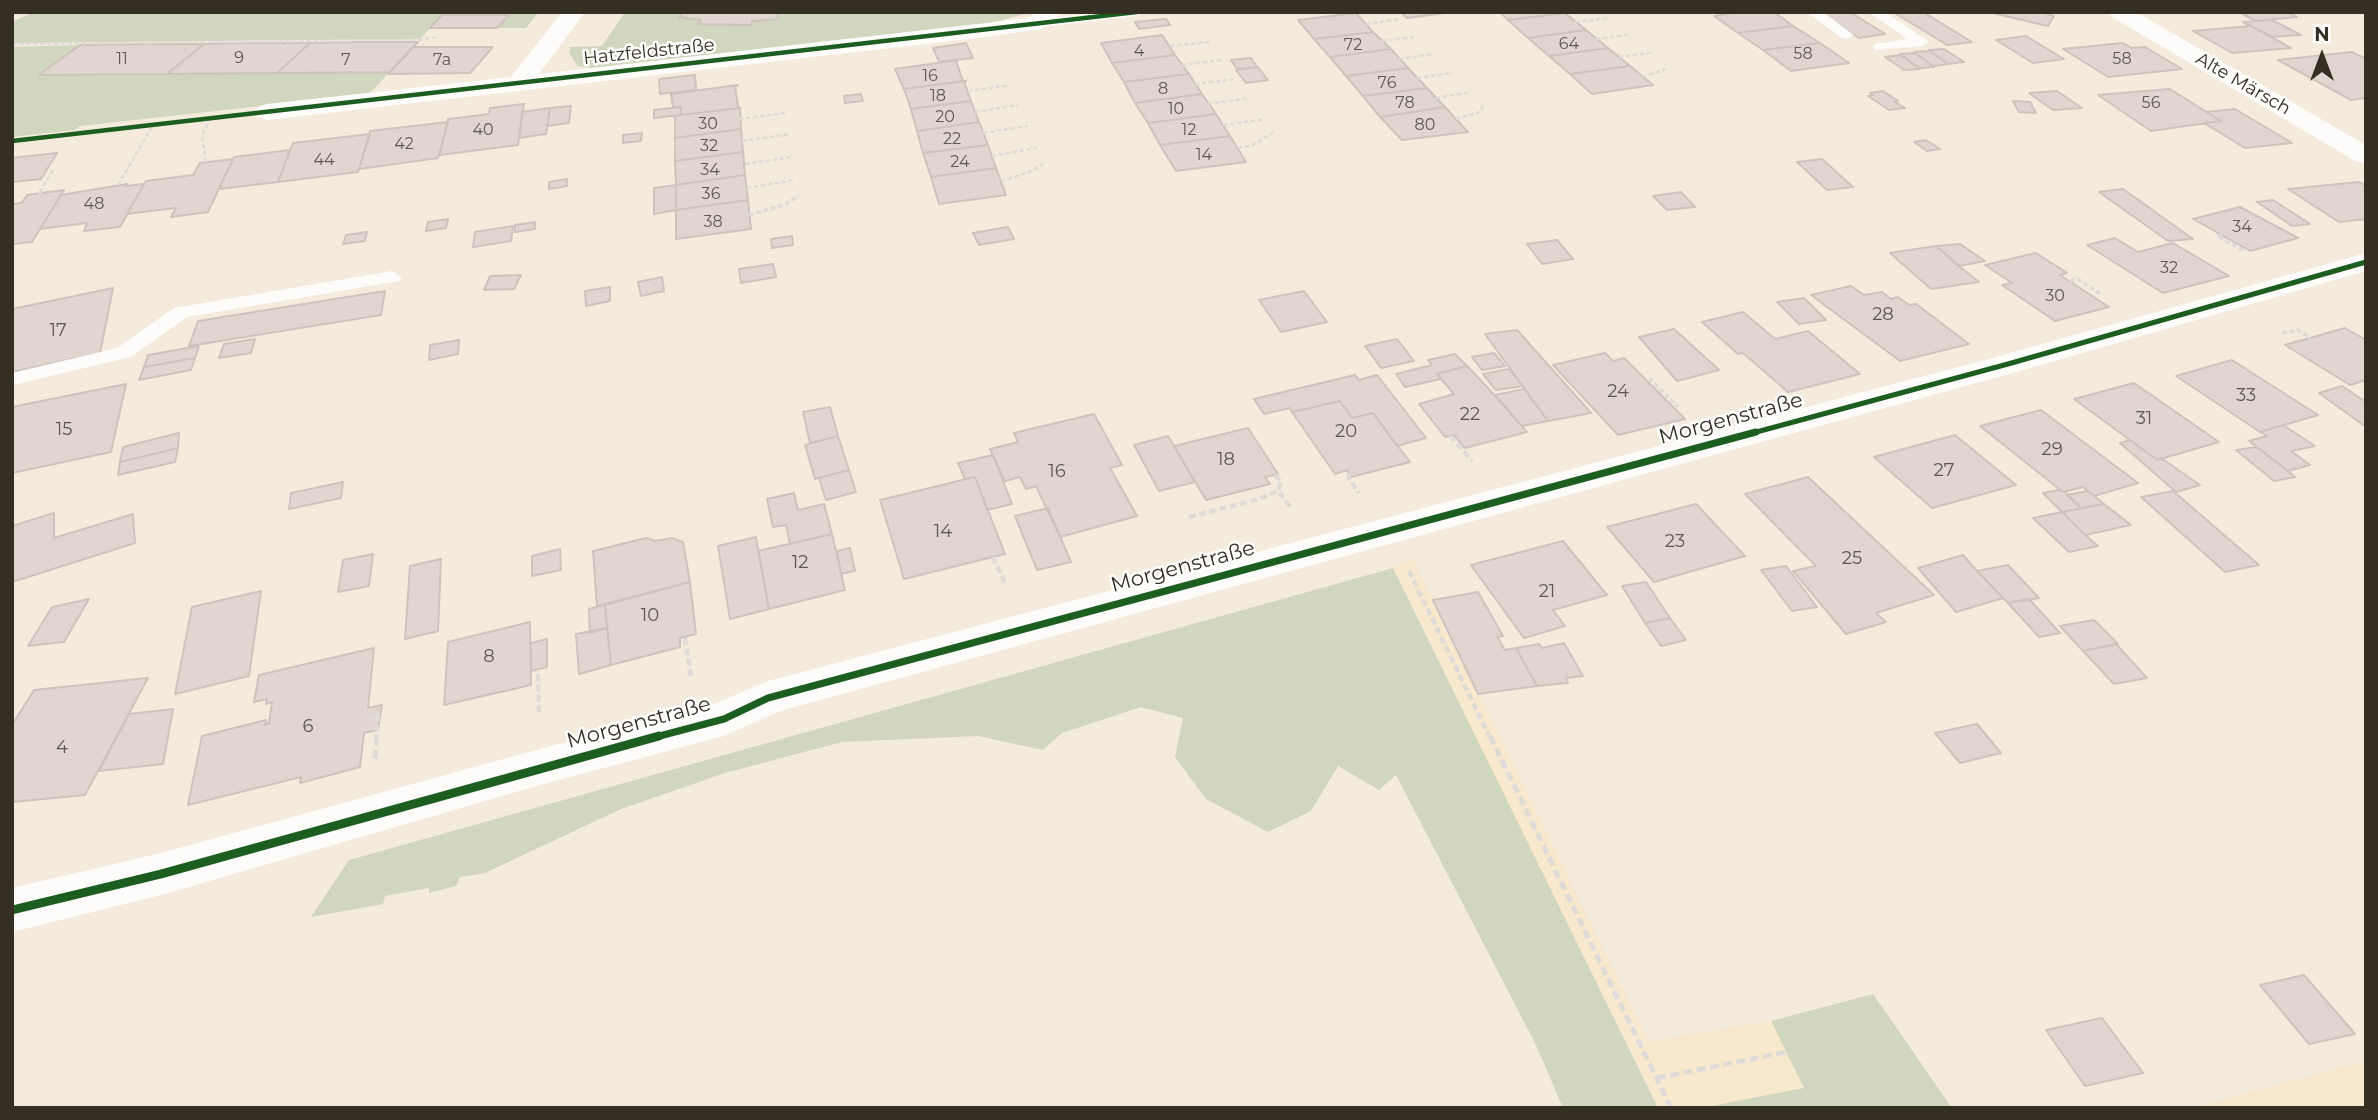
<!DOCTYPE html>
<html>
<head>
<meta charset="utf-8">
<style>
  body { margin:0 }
  #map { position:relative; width:2378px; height:1120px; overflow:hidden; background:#f4ebdc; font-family:Montserrat,sans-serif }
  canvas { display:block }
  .frame { position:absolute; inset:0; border:14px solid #342e23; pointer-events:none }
  .north { position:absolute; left:2287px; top:21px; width:70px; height:70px; -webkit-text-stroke:5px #fff; paint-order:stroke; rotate:0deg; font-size:19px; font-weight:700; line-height:28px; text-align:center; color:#342e23 }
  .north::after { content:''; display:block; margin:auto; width:24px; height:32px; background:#342e23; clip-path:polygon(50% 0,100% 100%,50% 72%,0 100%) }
</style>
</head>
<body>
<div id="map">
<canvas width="2378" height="1120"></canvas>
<div class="frame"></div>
<div class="north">N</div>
</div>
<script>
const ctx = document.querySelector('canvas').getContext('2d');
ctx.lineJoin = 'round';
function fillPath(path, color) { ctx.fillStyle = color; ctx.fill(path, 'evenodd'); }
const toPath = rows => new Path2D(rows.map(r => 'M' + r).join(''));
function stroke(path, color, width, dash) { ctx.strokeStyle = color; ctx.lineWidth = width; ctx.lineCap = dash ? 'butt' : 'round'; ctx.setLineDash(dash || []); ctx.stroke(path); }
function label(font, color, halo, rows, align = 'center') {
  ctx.font = font + ' Montserrat,sans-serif'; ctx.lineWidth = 5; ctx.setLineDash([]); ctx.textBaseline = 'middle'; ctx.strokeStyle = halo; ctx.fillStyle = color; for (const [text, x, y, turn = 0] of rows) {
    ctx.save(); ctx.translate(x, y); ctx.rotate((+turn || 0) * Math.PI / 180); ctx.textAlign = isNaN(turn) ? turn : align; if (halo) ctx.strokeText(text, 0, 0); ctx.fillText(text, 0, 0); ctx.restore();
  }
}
const built = toPath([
  [1413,559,1649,1042,1771,1021,1873,994,1952,1108,1658,1108,1393,568],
  [2366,1061,2366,1108,2192,1108]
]);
const green = toPath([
  [34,12,539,12,526,28,497,28,508,15,443,15,420,39,12,43,12,22],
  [625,12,1032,12,987,24,593,68,578,66,569,53,570,47,602,46],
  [80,45,40,75,390,72,369,94,80,126,75,130,12,137,12,47],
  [1393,568,1658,1108,1563,1108,1535,1043,1396,775,1379,790,1338,766,1311,811,1268,832,1206,799,1175,757,1183,718,1141,707,1062,733,1043,750,978,736,842,742,725,773,621,809,485,873,460,877,456,886,429,893,429,888,385,896,383,904,311,917,349,860],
  [1873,994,1952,1108,1701,1108,1804,1088,1771,1021]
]);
const building = toPath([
  [684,12,777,12,778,19,752,21,751,25,698,24,701,20,679,17,684,12],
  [1401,12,1444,12,1445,13,1407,18,1401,12],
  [1500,12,1564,12,1565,13,1508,20,1500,12],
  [1740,12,1774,12,1793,26,1738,33,1714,16,1740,12],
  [1819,12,1850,12,1885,34,1859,38,1819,12],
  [1893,12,1923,12,1972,42,1947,45,1893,12],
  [1988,12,2040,12,2054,16,2048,26,1988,12],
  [2239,12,2288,12,2297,17,2256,21,2239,12],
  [1356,13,1373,32,1314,39,1298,20,1356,13],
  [1565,13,1586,30,1528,38,1508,20,1565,13],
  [442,15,509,15,497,28,430,28,442,15],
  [1166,19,1170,25,1139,29,1135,22,1166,19],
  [2272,20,2301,35,2272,37,2243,22,2272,20],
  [1793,26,1820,43,1763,50,1738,33,1793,26],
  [2251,26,2291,48,2232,53,2193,31,2251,26],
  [1586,30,1608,48,1549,56,1528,38,1586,30],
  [1373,32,1391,49,1330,57,1314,39,1373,32],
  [1162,35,1175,55,1112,63,1101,43,1162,35],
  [2026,36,2064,59,2033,63,1996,40,2026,36],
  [354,42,418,42,390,72,277,73,310,43,354,42],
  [253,43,310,43,277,73,167,74,204,44,253,43],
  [966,43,973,58,939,62,933,48,966,43],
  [1820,43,1849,63,1791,71,1763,50,1820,43],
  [2123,43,2132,48,2145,47,2182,69,2108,77,2063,49,2123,43],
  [145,44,204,44,167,74,39,75,80,45,145,44],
  [413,47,493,47,470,73,388,74,413,47],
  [1608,48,1630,66,1570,74,1549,56,1608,48],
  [1391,49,1408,68,1346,76,1330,57,1391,49],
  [1944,49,1964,62,1948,64,1929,50,1944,49],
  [1930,51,1948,64,1949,64,1933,66,1914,52,1930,51],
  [2352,52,2366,59,2366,98,2351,100,2278,60,2352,52],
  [1915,53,1933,66,1934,67,1919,68,1900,54,1915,53],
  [1175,55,1189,74,1124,82,1112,63,1175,55],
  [1900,55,1919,68,1920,69,1904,70,1885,57,1900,55],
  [1251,58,1257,67,1237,69,1231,60,1251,58],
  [958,60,956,61,963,81,966,81,904,89,895,69,958,60],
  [1630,66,1653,85,1592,94,1570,74,1630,66],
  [1258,67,1268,80,1246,83,1236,70,1258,67],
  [1408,68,1427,88,1363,96,1346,76,1408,68],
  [1189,74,1202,94,1135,103,1124,82,1189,74],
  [695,75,696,90,660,94,659,79,695,75],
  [964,81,971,101,911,109,904,89,964,81],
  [738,85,735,86,738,107,740,108,681,115,681,107,673,107,671,94,738,85],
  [1427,88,1445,107,1380,117,1363,96,1427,88],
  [2170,89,2221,121,2151,131,2098,95,2170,89],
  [1883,91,1898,101,1895,102,1905,108,1889,110,1868,96,1873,95,1870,93,1883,91],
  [2057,91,2082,108,2053,110,2029,93,2057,91],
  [861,94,863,101,845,103,844,96,861,94],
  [1202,94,1216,114,1148,123,1135,103,1202,94],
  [971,101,979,122,917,131,911,109,971,101],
  [2013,101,2030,102,2036,113,2019,112,2013,101],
  [524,104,518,145,440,155,448,119,489,114,490,108,524,104],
  [571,106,569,123,547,126,550,108,571,106],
  [681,107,681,115,654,118,654,110,681,107],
  [1445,107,1468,132,1402,140,1380,117,1445,107],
  [550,108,546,134,519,138,522,112,550,108],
  [740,108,741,129,675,138,675,117,673,116,740,108],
  [2235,109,2292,143,2245,148,2204,123,2221,121,2206,112,2235,109],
  [1216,114,1230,136,1160,145,1148,123,1216,114],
  [448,122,438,158,359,169,370,131,448,122],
  [979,122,988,145,923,153,917,131,979,122],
  [741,129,743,152,675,161,675,138,741,129],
  [642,133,641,141,623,143,623,135,642,133],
  [370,134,358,172,278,182,293,143,370,134],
  [1230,136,1246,162,1176,171,1160,145,1230,136],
  [1926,140,1940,149,1927,151,1914,142,1926,140],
  [988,145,996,168,931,177,923,153,988,145],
  [290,150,278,182,219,189,234,157,290,150],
  [743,152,745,175,676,185,675,161,743,152],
  [57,153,41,179,12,182,12,158,57,153],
  [233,159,208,212,171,217,176,208,127,214,146,181,193,175,200,163,233,159],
  [1822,159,1853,187,1827,190,1797,162,1822,159],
  [996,168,1006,195,939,204,931,177,996,168],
  [745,175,748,200,676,210,676,185,745,175],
  [567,179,567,186,549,189,549,182,567,179],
  [2359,182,2366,186,2366,219,2339,222,2288,189,2359,182],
  [127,184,125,186,144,184,120,227,84,231,87,223,40,229,61,195,127,184],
  [676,185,676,210,654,214,654,188,676,185],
  [2123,189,2193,239,2168,241,2099,192,2123,189],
  [64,190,32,242,12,244,12,204,22,203,27,195,64,190],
  [1681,192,1695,207,1667,210,1653,196,1681,192],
  [748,200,751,229,676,239,676,210,748,200],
  [2273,200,2310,224,2292,226,2257,202,2273,200],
  [2240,207,2298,238,2250,251,2193,219,2240,207],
  [448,219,446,228,426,231,428,222,448,219],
  [535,222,535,229,515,232,515,225,535,222],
  [513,226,511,241,473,247,475,232,513,226],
  [1008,227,1014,239,979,245,973,233,1008,227],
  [367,232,365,241,343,244,346,235,367,232],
  [792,236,793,245,772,248,771,239,792,236],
  [2115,238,2138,252,2173,243,2229,276,2163,293,2087,245,2115,238],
  [1557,240,1573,259,1542,264,1527,244,1557,240],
  [1960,244,1985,261,1959,266,1936,246,1960,244],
  [1936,246,1959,266,1979,282,1931,289,1890,253,1936,246],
  [2036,253,2067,273,2060,275,2109,307,2055,321,2002,285,2012,283,1985,265,2036,253],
  [773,264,776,277,741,283,739,269,773,264],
  [521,275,514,289,484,290,490,276,521,275],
  [662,277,664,291,641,296,638,282,662,277],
  [1851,286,1864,295,1882,292,1891,299,1898,297,1909,305,1916,304,1969,344,1900,361,1811,295,1851,286],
  [610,287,610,301,586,306,585,291,610,287],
  [113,288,100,353,12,372,12,309,113,288],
  [385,291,381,315,189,346,198,321,385,291],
  [1304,291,1327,322,1281,332,1259,300,1304,291],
  [1804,298,1826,320,1799,324,1777,302,1804,298],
  [1743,312,1775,339,1808,331,1860,374,1788,392,1743,353,1738,354,1702,322,1743,312],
  [2345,328,2366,340,2366,380,2350,385,2285,345,2345,328],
  [1674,329,1719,370,1677,381,1639,337,1674,329],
  [1517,330,1591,413,1548,421,1485,334,1517,330],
  [255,339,251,353,219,358,224,344,255,339],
  [1397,339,1414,361,1381,368,1365,346,1397,339],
  [459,340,458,354,429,360,430,345,459,340],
  [199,346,195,358,144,367,148,355,199,346],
  [1494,353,1505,366,1482,370,1472,357,1494,353],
  [1605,353,1613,361,1624,358,1685,419,1618,435,1553,365,1605,353],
  [1455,354,1467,366,1437,374,1441,379,1405,387,1396,374,1432,365,1428,360,1455,354],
  [195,358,191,370,139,380,144,367,195,358],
  [2232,360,2318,415,2260,432,2176,376,2232,360],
  [1467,366,1487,387,1527,432,1465,448,1454,435,1445,437,1419,404,1454,394,1437,374,1467,366],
  [1509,369,1523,386,1496,390,1483,374,1509,369],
  [1355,375,1359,380,1377,375,1426,438,1397,446,1373,413,1352,418,1340,401,1292,412,1290,408,1264,414,1254,399,1355,375],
  [2134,383,2219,442,2157,460,2074,399,2134,383],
  [126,384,111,452,12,473,12,407,126,384],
  [2342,386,2366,402,2366,427,2319,393,2342,386],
  [1524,389,1548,421,1522,426,1495,395,1524,389],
  [1340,401,1352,418,1373,413,1410,462,1351,477,1347,470,1335,474,1292,412,1340,401],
  [830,407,838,436,810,443,803,412,830,407],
  [2041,410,2126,474,2138,483,2094,496,2083,487,2063,492,1980,426,2041,410],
  [1094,414,1122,465,1110,468,1137,516,1060,537,1036,486,1026,489,1020,477,1005,481,990,449,1018,442,1014,433,1094,414],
  [2283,425,2315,446,2291,451,2310,465,2288,471,2249,441,2267,436,2260,432,2283,425],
  [1248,428,1278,474,1265,477,1270,484,1206,500,1174,446,1248,428],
  [179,433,178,448,120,462,123,447,179,433],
  [1955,435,2016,485,1932,508,1874,457,1955,435],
  [838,436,849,470,815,479,805,445,838,436],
  [1168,436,1195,482,1159,491,1134,445,1168,436],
  [2130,440,2157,460,2161,458,2200,485,2176,492,2120,443,2130,440],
  [2257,447,2288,471,2295,477,2274,481,2236,450,2257,447],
  [178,448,175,462,118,475,120,462,178,448],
  [993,455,1012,504,987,510,975,477,965,479,958,463,993,455],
  [849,470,856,492,826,500,819,478,849,470],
  [975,477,1005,554,904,579,880,500,975,477],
  [1808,477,1888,552,1934,595,1876,613,1886,622,1846,634,1793,571,1816,566,1745,494,1808,477],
  [343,482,341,498,289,509,291,493,343,482],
  [2059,490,2065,492,2081,508,2062,512,2043,493,2059,490],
  [2088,491,2104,504,2081,508,2067,495,2088,491],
  [2173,491,2259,565,2225,572,2141,497,2173,491],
  [794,493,798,510,824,504,832,534,790,544,786,525,773,527,767,499,794,493],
  [1696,504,1745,556,1654,582,1607,527,1696,504],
  [2104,504,2131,525,2085,535,2062,512,2104,504],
  [1048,508,1071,562,1037,570,1015,516,1048,508],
  [2062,512,2085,535,2098,546,2069,552,2033,518,2062,512],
  [54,513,54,538,133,514,135,543,12,582,12,526,54,513],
  [832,534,845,590,769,609,758,551,832,534],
  [756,537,769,609,730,619,718,546,756,537],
  [646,538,656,541,672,538,683,542,690,582,597,606,593,551,646,538],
  [1563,541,1607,595,1553,610,1565,626,1524,638,1471,565,1563,541],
  [850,548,855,571,841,574,837,551,850,548],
  [560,549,561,570,532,576,532,556,560,549],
  [373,554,369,586,338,592,343,560,373,554],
  [1963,555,1977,571,2003,598,1956,612,1918,568,1963,555],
  [441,559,438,631,405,639,410,566,441,559],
  [2008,565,2039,598,2008,603,1977,571,2008,565],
  [1786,566,1817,607,1792,611,1761,570,1786,566],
  [690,582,696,634,680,638,680,647,611,665,605,605,690,582],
  [1646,582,1670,618,1645,623,1622,586,1646,582],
  [261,591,249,676,175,694,192,607,261,591],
  [1478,592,1503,636,1497,637,1505,650,1516,648,1537,686,1478,694,1433,600,1478,592],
  [89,599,64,642,28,646,52,607,89,599],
  [2029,599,2060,633,2039,637,2008,603,2029,599],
  [605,605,607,628,590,633,589,609,605,605],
  [1670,618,1686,640,1661,646,1645,623,1670,618],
  [2094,620,2118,644,2083,651,2060,626,2094,620],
  [530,622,531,685,444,705,448,642,530,622],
  [607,628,611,665,579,674,576,634,607,628],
  [547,639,547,667,531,671,531,643,547,639],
  [1564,643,1583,676,1566,678,1568,683,1537,686,1516,648,1539,644,1542,648,1564,643],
  [2116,644,2147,678,2114,684,2083,651,2116,644],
  [374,648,368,708,382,705,378,730,364,733,360,767,300,783,301,777,188,805,202,736,266,720,265,725,269,723,272,702,266,704,267,699,254,702,259,675,374,648],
  [148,678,85,795,12,802,12,725,34,690,148,678],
  [173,709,163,764,99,771,129,714,173,709],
  [1977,724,2001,753,1960,763,1935,733,1977,724],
  [2304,975,2355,1034,2309,1044,2260,985,2304,975],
  [2102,1018,2143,1073,2085,1086,2046,1030,2102,1018]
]);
const pathFar3 = toPath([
  [1575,22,1610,18],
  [1366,24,1399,19],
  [1596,39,1631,34],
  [1382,41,1416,37],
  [12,44,417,40,438,37],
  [1170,46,1210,42],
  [1619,57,1654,52],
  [1399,59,1433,54],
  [1182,65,1223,60],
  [1642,76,1663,71,1666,64],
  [1417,78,1452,73],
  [1195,84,1236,79],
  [968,91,1010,85],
  [1436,98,1471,92],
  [1208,104,1250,98],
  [975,112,1018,105],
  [739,119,785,113],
  [1456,119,1480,112,1483,105],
  [1223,125,1265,119],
  [983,133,1028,126],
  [742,141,789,134],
  [1238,148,1251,146,1274,132],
  [992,156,1037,148],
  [206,162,202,135,211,118],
  [745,164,792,157],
  [1001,181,1032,171,1044,163],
  [118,185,153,125],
  [747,188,795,180],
  [40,192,53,170]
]);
const pathFar2 = toPath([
  [39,194,41,191],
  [749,215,784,205,798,196],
  [2222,235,2217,236,2244,251],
  [2070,281,2078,279,2100,294],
  [2282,333,2298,330,2311,338],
  [1649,378,1678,407]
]);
const pathFar1 = toPath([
  [1450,436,1472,461],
  [1349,473,1349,478,1359,493],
  [1275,475,1281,481,1278,491,1291,508],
  [1189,517,1259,499,1278,491],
  [993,557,1006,585],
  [1409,571,1490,738],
  [685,638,691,677],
  [538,674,539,714],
  [367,718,378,715,376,738]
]);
const path = toPath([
  [1490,736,1671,1108],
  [375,759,377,736],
  [1657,1078,1787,1052]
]);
const service = toPath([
  [1098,12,1144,12,1137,16,1034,28,1027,24,1034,20,1098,12],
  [1806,12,1823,12,1854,35,1847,39,1842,38,1806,12],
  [1868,12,1885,12,1929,42,1922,46,1875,50,1873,47,1875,44,1908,39,1868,12],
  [392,271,402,277,399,281,187,317,131,357,12,385,12,373,117,348,174,308,392,271]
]);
const minor = toPath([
  [562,12,585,12,539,74,986,23,1028,18,1037,12,1064,12,1042,29,986,37,267,120,258,117,254,112,258,107,267,104,511,77,562,12],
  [2109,12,2136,12,2366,145,2366,164,2357,162,2112,17,2109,12],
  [2366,253,2366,271,2020,371,780,711,724,736,540,785,161,895,12,932,12,888,161,853,540,749,714,704,768,681,1996,357,2366,253]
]);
const cyclewayFar3 = toPath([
  [12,141,1137,12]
]);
const cyclewayFar2 = toPath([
  [1749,434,2008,364,2366,262]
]);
const cyclewayFar1 = toPath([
  [652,738,724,719,768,698,1756,432]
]);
const cycleway = toPath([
  [12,910,161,874,659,736]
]);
const farNumbernames = [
  ["64",1569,44],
  ["72",1353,45],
  ["4",1139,51],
  ["58",1803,54],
  ["9",239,58],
  ["11",122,59],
  ["58",2122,59],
  ["7",346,60],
  ["7a",442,60],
  ["16",930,76],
  ["76",1387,83],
  ["8",1163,89],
  ["18",938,96],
  ["78",1405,103],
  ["56",2151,103],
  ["10",1176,109],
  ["20",945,117],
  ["30",708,124],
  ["80",1425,125],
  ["40",483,130],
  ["12",1189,130],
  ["22",952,139],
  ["42",404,144],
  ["32",709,146],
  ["14",1204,155],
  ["44",324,160],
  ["24",960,162],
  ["34",710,170],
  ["36",711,194],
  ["48",94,204],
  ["38",713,222],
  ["34",2242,227],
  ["32",2169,268],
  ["30",2055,296]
];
const farStreetnames = [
  ["Hatzfeldstraße",649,52,-6],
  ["Alte Märsch",2243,84,30]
];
const numberNames = [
  ["28",1883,315],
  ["17",58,331],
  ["24",1618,392],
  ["33",2246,396],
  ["22",1470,415],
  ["31",2144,419],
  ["15",64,430],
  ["20",1346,432],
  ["29",2052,450],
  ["18",1226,460],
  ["27",1944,471],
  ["16",1057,472],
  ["14",943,532],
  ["23",1675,542],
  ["25",1852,559],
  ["12",800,563],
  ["21",1547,592],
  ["10",650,616],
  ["8",489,657],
  ["6",308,727],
  ["4",62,748]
];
const streetNames = [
  ["Morgenstraße",1731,419,-15],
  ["Morgenstraße",1183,567,-15],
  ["Morgenstraße",639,723,-15]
];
fillPath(built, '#f7e8ce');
fillPath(green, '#d1d6be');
fillPath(building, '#e1d6cf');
stroke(building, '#cec3bd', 2);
stroke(pathFar3, '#dfdcd7', 2.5, [4.5, 2.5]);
stroke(pathFar2, '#dfdcd7', 3.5, [5, 2.5]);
stroke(pathFar1, '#dfdcd7', 4.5, [7, 3.5]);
stroke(path, '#dfdcd7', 5, [9, 4.5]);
fillPath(service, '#fdfcfa');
fillPath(minor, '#fdfcfa');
stroke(cyclewayFar3, '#1b5e20', 4.5);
stroke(cyclewayFar2, '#1b5e20', 5);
stroke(cyclewayFar1, '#1b5e20', 7);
stroke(cycleway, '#1b5e20', 9);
label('16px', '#5f584e', null, farNumbernames);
label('18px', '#342e23', '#fff', farStreetnames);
label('18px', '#5f584e', null, numberNames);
label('21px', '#342e23', '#fff', streetNames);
</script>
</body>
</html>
